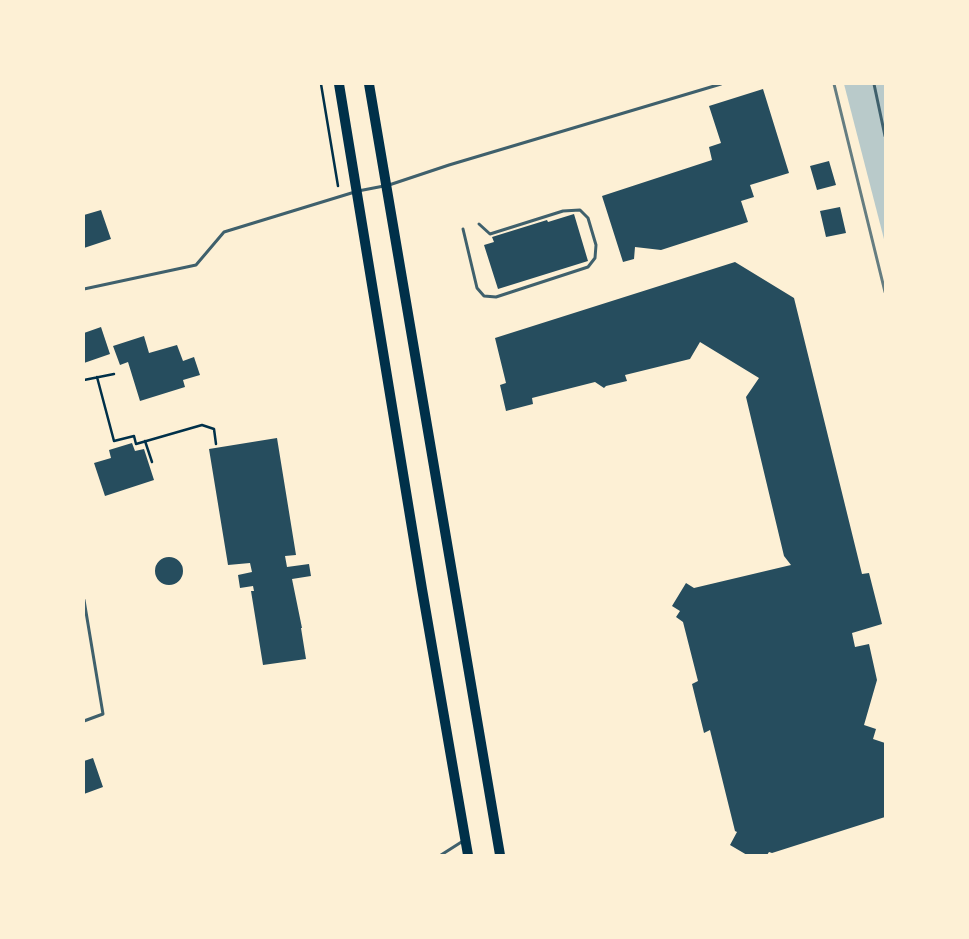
<!DOCTYPE html>
<html>
<head>
<meta charset="utf-8">
<style>
  body { margin:0 }
  #map { position:relative; width:969px; height:939px; overflow:hidden; background:#fdf0d5; font-family:Roboto,sans-serif }
  canvas { display:block }
  .frame { position:absolute; inset:0; border:85px solid #fdf0d5; pointer-events:none }
</style>
</head>
<body>
<div id="map">
<canvas width="969" height="939"></canvas>
<div class="frame"></div>
</div>
<script>
const ctx = document.querySelector('canvas').getContext('2d');
ctx.lineJoin = 'round';
function fillPath(path, color) { ctx.fillStyle = color; ctx.fill(path, 'evenodd'); }
const toPath = rows => new Path2D(rows.map(r => 'M' + r).join(''));
function stroke(path, color, width, dash) { ctx.strokeStyle = color; ctx.lineWidth = width; ctx.lineCap = dash ? 'butt' : 'round'; ctx.setLineDash(dash || []); ctx.stroke(path); }
const green = toPath([
  [844,84,885,84,885,243]
]);
const building = toPath([
  [763,89,789,173,750,185,754,197,741,201,748,222,661,250,635,247,634,259,623,262,602,196,712,160,709,147,721,143,709,106],
  [829,161,836,185,817,190,810,166],
  [840,207,846,233,826,237,820,211],
  [101,210,111,239,84,248,84,215],
  [574,214,588,261,498,289,484,245,494,242,492,237,547,220,548,222],
  [735,262,794,298,862,574,869,573,882,624,852,633,855,647,869,644,877,680,864,725,876,729,873,739,885,743,885,817,772,853,769,852,767,855,747,855,730,845,737,832,735,831,710,730,704,733,692,684,698,681,683,622,676,617,680,611,672,606,686,583,694,588,791,565,784,556,746,397,759,378,700,342,690,359,625,375,627,381,606,386,604,388,595,382,532,398,533,404,506,411,500,385,506,383,495,338],
  [101,327,110,354,84,363,84,333],
  [144,336,149,353,177,345,183,361,194,357,200,375,183,380,185,387,140,401,128,362,120,365,113,346],
  [277,438,296,555,285,556,287,567,309,564,311,576,292,579,302,628,301,628,306,659,263,665,251,591,254,591,253,586,240,588,238,575,252,572,250,563,228,565,209,449],
  [132,443,135,451,144,449,154,480,105,496,94,463,111,458,109,450],
  '155 571a14 14 0 1 1 28 0a14 14 0 1 1-28 0Z',
  [93,758,103,787,84,794,84,761]
]);
const path = toPath([
  [321,84,338,186],
  [97,377,114,441,134,436,136,444,202,425,214,429,216,444],
  [84,380,114,374],
  [145,441,152,462]
]);
const service = toPath([
  [874,84,885,136],
  [389,185,449,165,721,84],
  [463,229,477,288,484,296,496,297,588,267,595,258,596,245,588,218,580,210,563,211,490,234,479,224],
  [84,289,196,265,224,232,358,191,384,186],
  [84,600,103,714,84,721],
  [441,855,463,841]
]);
const primary = toPath([
  [339,84,422,589,468,855],
  [369,84,500,855]
]);
const rail = toPath([
  [834,84,885,292]
]);
fillPath(green, '#b9caca');
fillPath(building, '#264d5e');
stroke(path, '#003049', 2.5);
stroke(service, '#3f606c', 3);
stroke(primary, '#003049', 10);
stroke(rail, '#657d81', 3);
</script>
</body>
</html>
